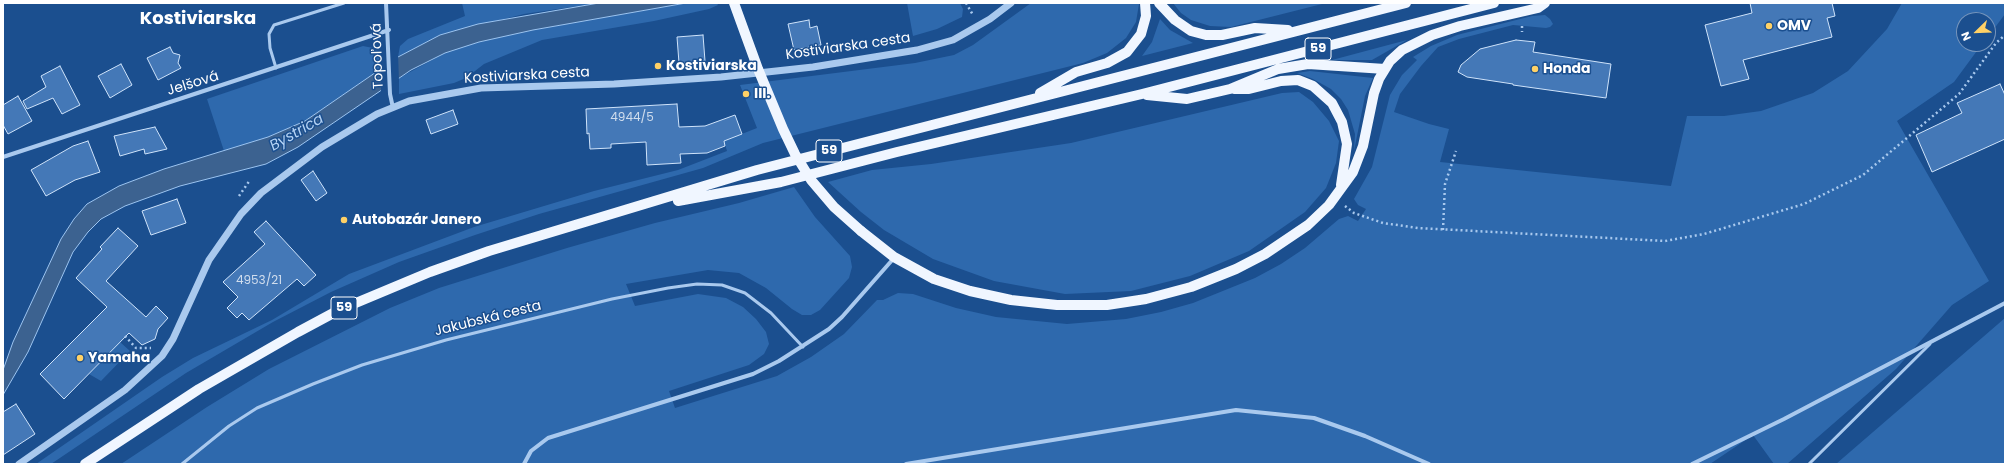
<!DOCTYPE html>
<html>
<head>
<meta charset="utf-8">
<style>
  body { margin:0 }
  #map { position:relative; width:2008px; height:467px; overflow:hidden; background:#1b4f8f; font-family:Poppins,sans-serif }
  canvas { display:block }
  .frame { position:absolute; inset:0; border:4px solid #fff; pointer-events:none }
  .north { position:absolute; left:1956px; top:12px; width:40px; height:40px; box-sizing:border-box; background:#1b4f8f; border:1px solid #7695bc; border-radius:50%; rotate:247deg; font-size:11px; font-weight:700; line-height:16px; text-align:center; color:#fff }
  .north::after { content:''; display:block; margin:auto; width:14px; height:18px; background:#ffd166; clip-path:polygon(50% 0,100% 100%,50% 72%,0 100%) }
</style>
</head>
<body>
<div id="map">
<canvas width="2008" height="467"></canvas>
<div class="frame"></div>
<div class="north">N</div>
</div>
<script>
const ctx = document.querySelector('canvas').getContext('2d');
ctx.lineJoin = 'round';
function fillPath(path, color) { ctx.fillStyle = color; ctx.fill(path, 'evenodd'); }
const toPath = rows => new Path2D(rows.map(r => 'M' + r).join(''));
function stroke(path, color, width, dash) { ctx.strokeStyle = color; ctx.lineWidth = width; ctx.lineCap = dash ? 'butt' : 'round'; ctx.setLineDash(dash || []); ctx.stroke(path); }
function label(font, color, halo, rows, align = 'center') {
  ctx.font = font + ' Poppins,sans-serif'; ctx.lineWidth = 3; ctx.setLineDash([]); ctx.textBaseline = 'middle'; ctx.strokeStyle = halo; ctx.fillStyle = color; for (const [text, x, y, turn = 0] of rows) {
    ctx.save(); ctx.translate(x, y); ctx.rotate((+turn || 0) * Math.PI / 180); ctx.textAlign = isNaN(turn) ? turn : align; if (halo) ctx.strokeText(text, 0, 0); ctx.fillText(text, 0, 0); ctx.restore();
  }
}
const green = toPath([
  [462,3,599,3,524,14,440,35,398,57,400,46,408,39,465,16],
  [686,3,717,3,718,5,709,9,654,21,542,40,484,64,466,78,454,83,399,94,399,78,445,53,479,42,533,30],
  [907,3,960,3,963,9,962,17,937,29,913,36],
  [1031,3,1139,4,1136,22,1126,38,1107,53,1083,63,763,143,703,168,539,214,475,235,399,262,331,292,273,322,186,373,51,464,36,464,162,377,193,358,272,320,349,274,474,227,594,191,678,170,727,151,724,141,757,128,740,85,915,63,954,55,973,45],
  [1173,3,1326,3,1231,27,1210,26,1191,20,1181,13],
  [1902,3,2005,3,2005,14,1988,37,1988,20,1964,20,1964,44,1982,44,1954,82,1897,121,1989,281,1952,305,1896,369,1787,464,1774,464,1753,435,1710,464,121,464,207,407,269,369,390,308,439,288,567,248,655,223,739,203,794,187,815,217,850,256,852,267,849,278,820,310,811,315,802,315,792,309,766,288,739,273,708,270,626,284,635,306,698,294,726,298,743,307,756,319,766,332,769,344,764,354,749,365,669,391,675,408,777,376,811,357,844,334,877,300,883,300,898,293,913,294,956,308,996,317,1067,324,1126,319,1161,312,1193,303,1255,278,1281,264,1305,248,1339,219,1348,216,1358,221,1366,209,1358,205,1354,199,1372,167,1390,95,1402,75,1417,60,1413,57,1431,46,1457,35,1532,16,1545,15,1550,19,1553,24,1550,27,1546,28,1513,25,1459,39,1438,47,1421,66,1400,94,1394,112,1429,124,1449,129,1440,162,1671,186,1687,116,1724,116,1761,111,1813,93,1848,71,1887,29],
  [1160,19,1170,30,1193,43,1142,56,1152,42],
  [1407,40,1372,60,1332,60],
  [363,46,373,48,380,52,380,69,305,121,268,137,224,151,207,99],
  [1310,71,1373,78,1365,96,1354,151,1355,134,1348,110,1341,99,1331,89,1313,79,1297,73],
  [1299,92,1313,102,1329,121,1339,141,1336,163,1326,188,1305,212,1249,251,1190,276,1131,291,1065,294,994,281,933,259,884,230,861,212,828,182,872,170,931,164,1071,143,1282,93],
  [2005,318,2005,464,1836,464],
  [120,342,130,351,101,381,89,374]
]);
const water = toPath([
  [599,3,686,3,533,30,479,42,445,53,411,70,298,147,266,164,180,186,125,206,101,219,88,232,73,252,28,352,3,395,3,370,13,342,61,239,74,219,87,204,119,186,164,169,268,137,305,121,398,57,440,35,478,24,599,3]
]);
const pier = toPath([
  [398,54,399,81,381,92,380,66]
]);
const building = toPath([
  [1750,3,1832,3,1835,16,1827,18,1832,37,1743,60,1749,79,1721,86,1705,25,1752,13,1750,3],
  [809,20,810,28,817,26,821,45,794,50,788,24,809,20],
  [703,35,705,61,679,63,677,37,703,35],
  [1516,40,1535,42,1533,52,1611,64,1606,98,1513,85,1513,84,1467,77,1458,72,1461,65,1480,49,1516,40],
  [170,47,173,53,180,55,178,63,181,68,158,80,147,58,170,47],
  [121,64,132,85,110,98,98,76,121,64],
  [60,66,80,105,62,114,53,98,27,109,23,101,46,87,41,76,60,66],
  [2000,84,2005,95,2005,139,1932,172,1916,135,1962,113,1957,103,2000,84],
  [18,96,32,121,8,134,3,125,3,105,18,96],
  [677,104,679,127,705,126,735,115,742,134,724,141,725,146,707,153,680,154,681,163,647,165,646,142,611,144,611,148,590,149,589,133,587,134,586,109,677,104],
  [453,110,458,124,431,134,426,120,453,110],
  [155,127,167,149,145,154,144,149,120,156,114,136,155,127],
  [88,141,100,172,75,180,46,196,31,170,73,146,88,141],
  [313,171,327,193,316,201,301,180,313,171],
  [177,199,186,223,151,235,142,211,177,199],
  [266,221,316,275,304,286,297,279,249,320,242,313,237,318,227,308,238,297,223,282,265,244,254,232,266,221],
  [118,228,138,246,106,281,146,317,156,306,168,318,158,329,155,339,142,345,129,333,64,399,40,374,107,307,76,278,102,249,100,247,118,228],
  [16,404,35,434,3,455,3,412,16,404]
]);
const path = toPath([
  [966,3,973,15],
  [1522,26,1522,32],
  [239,196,250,180],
  [1345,206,1354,213,1383,223,1418,228,1665,241,1704,234,1804,204,1863,175,1959,94,1996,43,2005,35],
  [1443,230,1445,184,1456,151],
  [125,336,136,348,151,348]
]);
const service = toPath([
  [276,68,270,48,269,34,274,25,344,3],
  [182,464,229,426,257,408,313,384,362,365,446,340,612,299,668,288,697,284,722,285,745,293,771,313,803,347],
  [1809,464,1930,344]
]);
const minor = toPath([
  [386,3,390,94,393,108],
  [3,157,389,30],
  [524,464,531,451,548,438,753,374,779,361,829,329,842,317,894,258],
  [906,464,1236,410,1314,418,1365,436,1429,464],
  [1692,464,1784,419,2005,303]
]);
const tertiary = toPath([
  [19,464,125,390,162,356,173,339,209,260,241,214,261,193,322,147,377,114,409,101,481,88,614,84,721,77,813,67,917,50,953,40,990,19,1011,3]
]);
const primary = toPath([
  [1159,3,1175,20,1191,31,1206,35,1222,35,1255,28,1288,30],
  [1234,89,1249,89,1281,81,1298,80,1313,86,1332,103,1342,122,1347,144,1341,185],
  [1040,93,1076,72,1107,63,1127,52,1141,34,1146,16,1145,3],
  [1147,95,1187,99,1230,89,1278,69,1308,64,1385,69],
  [678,201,781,182,897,152,1142,94,1494,3],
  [861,231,894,257,934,279,970,291,1011,300,1057,305,1107,305,1146,299,1191,287,1236,269,1265,254,1308,225,1329,205,1353,172,1363,146,1374,93,1379,79,1390,61,1402,50,1432,35,1460,26,1538,8,1545,3],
  [85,464,199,389,298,332,339,310,430,272,489,251,757,170,1406,3]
]);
const primaryBridge = toPath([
  [734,3,758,69,783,129,795,154,811,180,834,207,861,231]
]);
const markers = [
  [1769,26,4,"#ffd166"],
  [658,66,4,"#ffd166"],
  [1535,69,4,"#ffd166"],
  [746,94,4,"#ffd166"],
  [344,220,4,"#ffd166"],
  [80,358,4,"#ffd166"]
];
const numberNames = [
  ["4944/5",632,118],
  ["4953/21",259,281]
];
const shields = [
  [1318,49,26],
  [829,151,26],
  [344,308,26]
];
const shieldNames = [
  ["59",1318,49],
  ["59",829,151],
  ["59",344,308]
];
const poiNames = [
  ["OMV",1777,26],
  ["Kostiviarska",666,66],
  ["Honda",1543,69],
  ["III.",754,94],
  ["Autobazár Janero",352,220],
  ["Yamaha",88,358]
];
const streetNames = [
  ["Kostiviarska cesta",848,47,-8],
  ["Topoľová",378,56,-92],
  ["Kostiviarska cesta",527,76,-3],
  ["Jelšová",193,84,-17],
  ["Jakubská cesta",488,319,-14]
];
const waterNames = [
  ["Bystrica",297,133,-30]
];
const districtNames = [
  ["Kostiviarska",198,19]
];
fillPath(green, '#2e69ad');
fillPath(water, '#3c6290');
stroke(water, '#9cc4f0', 1);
fillPath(pier, '#1b4f8f');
fillPath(building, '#4478b7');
stroke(building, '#cfe3fa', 1);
stroke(path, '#a9c9ee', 2.5, [2, 3]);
stroke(service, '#a9c9ee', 3);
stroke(minor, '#a9c9ee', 4);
stroke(tertiary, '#a9c9ee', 7);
stroke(primary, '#f0f6ff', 10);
stroke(primaryBridge, '#f0f6ff', 10);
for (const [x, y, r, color] of markers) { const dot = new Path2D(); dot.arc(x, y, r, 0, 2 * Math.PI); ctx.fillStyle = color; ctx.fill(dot); stroke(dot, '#1b4f8f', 1.5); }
label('12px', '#d0dded', null, numberNames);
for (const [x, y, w] of shields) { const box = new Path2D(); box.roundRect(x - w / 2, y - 11, w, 22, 3); ctx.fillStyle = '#1b4f8f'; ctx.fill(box); stroke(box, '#fff', 1); }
label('bold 13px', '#fff', null, shieldNames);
label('bold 14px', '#fff', '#1b4f8f', poiNames, 'left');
label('14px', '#fff', '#1b4f8f', streetNames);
label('italic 15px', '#b5d3f5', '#1b4f8f', waterNames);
label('bold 18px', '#fff', '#1b4f8f', districtNames);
</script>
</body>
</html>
